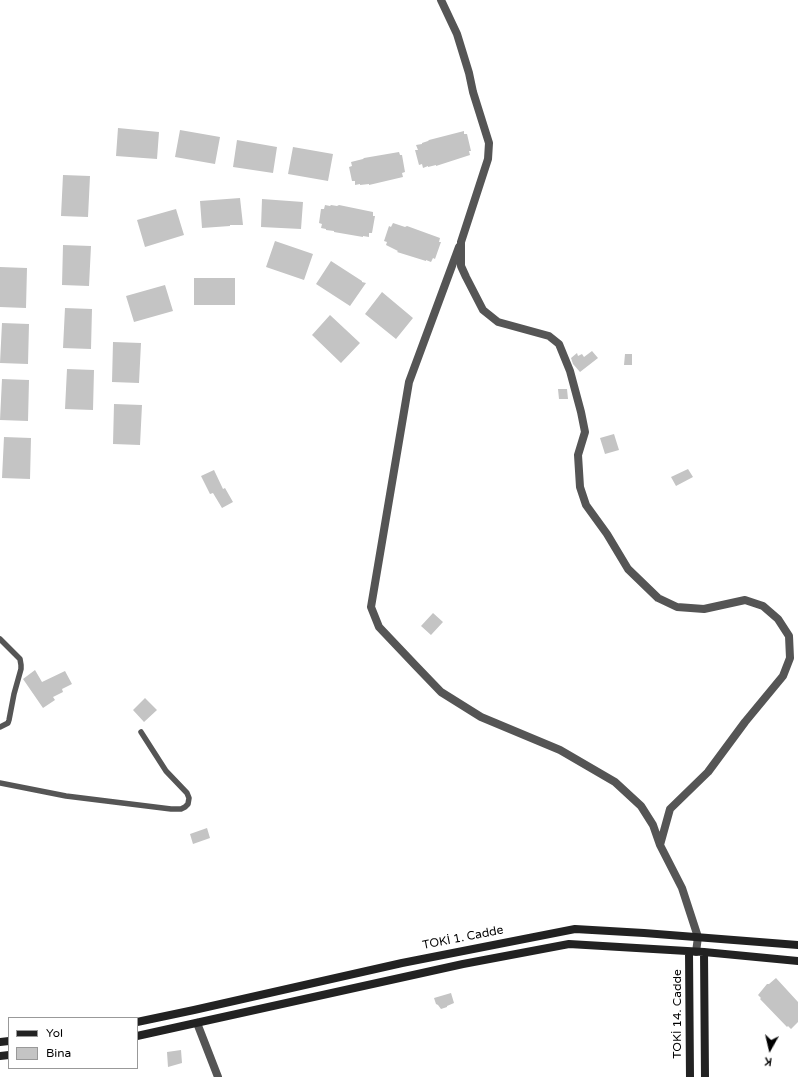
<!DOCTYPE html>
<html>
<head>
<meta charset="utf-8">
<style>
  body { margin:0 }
  #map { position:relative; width:798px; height:1077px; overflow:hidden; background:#fff; font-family:"Varela Round",sans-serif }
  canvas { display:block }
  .legend { position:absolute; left:8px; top:1017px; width:130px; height:52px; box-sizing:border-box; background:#fff; border:1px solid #999; margin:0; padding:5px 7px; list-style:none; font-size:12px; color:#000 }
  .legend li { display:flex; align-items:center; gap:8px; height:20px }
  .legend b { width:20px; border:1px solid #999 }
  .north { position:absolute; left:750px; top:1029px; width:40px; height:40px; -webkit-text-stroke:3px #fff; paint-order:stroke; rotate:188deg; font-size:11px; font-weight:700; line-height:16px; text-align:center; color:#000 }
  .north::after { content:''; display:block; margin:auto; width:14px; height:18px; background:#000; clip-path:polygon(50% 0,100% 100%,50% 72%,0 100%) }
</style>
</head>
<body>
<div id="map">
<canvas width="798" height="1077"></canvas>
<ul class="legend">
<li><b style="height:5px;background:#222"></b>Yol</li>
<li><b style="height:11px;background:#c4c4c4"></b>Bina</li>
</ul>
<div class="north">K</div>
</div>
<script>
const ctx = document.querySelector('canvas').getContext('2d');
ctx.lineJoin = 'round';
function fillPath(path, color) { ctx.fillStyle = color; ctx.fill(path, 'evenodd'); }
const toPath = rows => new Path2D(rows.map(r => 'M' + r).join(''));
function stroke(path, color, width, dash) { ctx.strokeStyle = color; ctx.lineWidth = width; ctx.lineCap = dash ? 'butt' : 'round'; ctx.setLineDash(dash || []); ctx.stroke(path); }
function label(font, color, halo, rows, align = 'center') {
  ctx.font = font + ' "Varela Round",sans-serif'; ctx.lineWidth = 3; ctx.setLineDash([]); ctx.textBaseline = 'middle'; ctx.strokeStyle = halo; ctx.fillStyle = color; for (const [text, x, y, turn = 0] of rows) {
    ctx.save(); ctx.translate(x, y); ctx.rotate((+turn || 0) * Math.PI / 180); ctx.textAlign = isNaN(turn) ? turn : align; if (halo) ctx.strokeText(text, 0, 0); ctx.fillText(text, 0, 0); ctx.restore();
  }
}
const building = toPath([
  [118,128,159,132,157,159,116,156],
  [180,130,220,137,215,164,175,157],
  [464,131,464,134,467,134,471,151,469,151,470,155,436,166,436,165,428,167,428,166,423,168,422,164,419,165,415,150,418,150,416,145,422,144,422,143,428,141,429,140],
  [237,140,277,147,273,173,233,167],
  [293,147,333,154,328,181,288,174],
  [399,152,400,155,402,155,405,172,402,173,403,177,369,185,369,184,360,185,360,184,355,185,355,181,352,181,349,167,352,166,351,162,363,159,364,158],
  [63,175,90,176,88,217,61,216],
  [240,198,243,225,230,225,230,226,202,228,200,201],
  [262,199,303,202,301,229,261,227],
  [325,205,330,206,331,205,337,206,339,205,373,212,373,216,375,216,372,233,369,233,369,237,363,236,363,237,334,232,334,231,326,230,326,229,321,228,322,224,319,223,321,209,324,209],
  [176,209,184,235,145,247,137,220],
  [393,223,405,227,407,226,440,238,439,242,441,242,435,259,433,258,431,262,426,260,426,261,397,252,398,251,386,245,387,242,384,241,389,226,391,227],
  [275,241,313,254,304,280,266,267],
  [63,245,91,246,89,286,62,285],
  [331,261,362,281,362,282,366,283,350,306,316,284],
  [0,267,27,268,26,308,0,307],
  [194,278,235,278,235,305,194,305],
  [165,285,173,311,134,322,126,296],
  [382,292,413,318,396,339,365,314],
  [65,308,92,309,91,349,63,348],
  [330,315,360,343,341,363,312,335],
  [2,323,29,324,28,364,0,363],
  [113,342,141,343,139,383,112,382],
  [592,351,598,358,580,372,573,364,571,358,577,353,578,356,582,354,584,357],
  [625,354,632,354,632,365,624,365],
  [67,369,94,370,93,410,65,409],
  [2,379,29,380,28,421,0,420],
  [558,389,567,389,568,399,559,399],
  [114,404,142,405,140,445,113,444],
  [614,434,619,450,605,454,600,438],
  [4,437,31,438,30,479,2,478],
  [688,469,693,477,676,486,671,477],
  [214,470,223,489,225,488,233,502,222,508,213,493,210,494,201,476],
  [433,613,443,622,431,635,421,626],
  [35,670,42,682,65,671,72,684,62,689,63,692,53,697,55,700,43,708,23,679],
  [145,698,157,710,144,722,133,710],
  [207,828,210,838,193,844,190,834],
  [776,978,798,1002,798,1022,791,1029,788,1026,787,1027,760,999,761,998,758,995,767,984,769,984],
  [451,993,454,1003,447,1006,447,1007,441,1009,438,1005,436,1004,434,998],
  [181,1050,182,1063,168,1067,167,1052]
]);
const lane = toPath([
  [0,639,20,659,21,665,21,669,14,694,9,720,8,723,0,727],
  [0,783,66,796,171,809,181,809,185,807,188,804,189,798,187,793,166,771,141,732]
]);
const street = toPath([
  [441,0,457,34,469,73,473,92,489,143,488,159,461,242,461,266,466,277,483,310,498,322,549,336,559,344,570,371,581,412,585,432,578,455,580,487,586,505,607,534,628,569,658,598,677,607,704,609,745,600,763,606,778,619,789,636,790,658,783,676,745,722,708,772,670,809,660,845,682,888,698,937,696,952],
  [459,247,409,382,371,607,379,627,416,666,441,692,481,717,560,750,615,782,641,806,653,825,660,845],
  [197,1023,218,1077]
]);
const secondary = toPath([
  [689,952,690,1077],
  [704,952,705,1077],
  [137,1022,194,1010,402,963,575,929,644,933,798,945],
  [137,1036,463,964,569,944,704,952,798,961],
  [0,1042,9,1041],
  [0,1056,9,1055]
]);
const streetNames = [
  ["TOKİ 1. Cadde",463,938,-11],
  ["TOKİ 14. Cadde",678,1014,-90]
];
fillPath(building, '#c4c4c4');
stroke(lane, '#555', 5.5);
stroke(street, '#555', 8);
stroke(secondary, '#222', 8);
label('12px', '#000', '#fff', streetNames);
</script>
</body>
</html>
